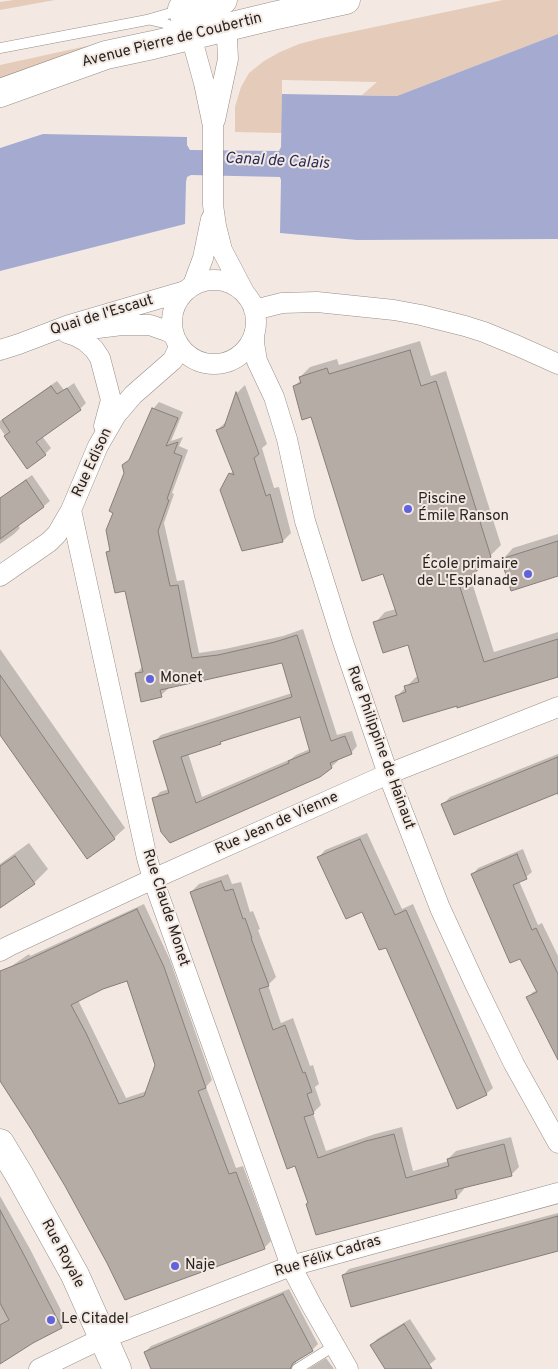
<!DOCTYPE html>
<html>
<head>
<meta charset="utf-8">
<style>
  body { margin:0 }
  canvas { display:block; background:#f3e9e2 }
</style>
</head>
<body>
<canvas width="558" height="1369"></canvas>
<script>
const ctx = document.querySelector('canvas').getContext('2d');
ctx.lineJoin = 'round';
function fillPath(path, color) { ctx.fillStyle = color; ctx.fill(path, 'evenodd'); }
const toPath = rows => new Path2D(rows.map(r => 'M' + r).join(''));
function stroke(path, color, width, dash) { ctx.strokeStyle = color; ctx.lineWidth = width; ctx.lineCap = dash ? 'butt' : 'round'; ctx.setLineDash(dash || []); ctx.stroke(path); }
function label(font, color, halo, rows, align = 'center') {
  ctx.font = font + ' Overpass,sans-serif'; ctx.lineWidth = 4; ctx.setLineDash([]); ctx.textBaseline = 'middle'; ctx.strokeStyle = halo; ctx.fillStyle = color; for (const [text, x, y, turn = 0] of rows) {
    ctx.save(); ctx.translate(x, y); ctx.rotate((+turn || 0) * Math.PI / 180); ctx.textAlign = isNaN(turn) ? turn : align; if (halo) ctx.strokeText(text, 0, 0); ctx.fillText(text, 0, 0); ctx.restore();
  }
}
const green = toPath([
  [14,0,55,0,0,10,0,2],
  [503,0,558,0,558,34,397,96,362,95,377,82,282,80,282,133,235,132,235,107,241,87,249,73,264,61,280,52,299,44,322,38],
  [142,34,0,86,0,65]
]);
const water = toPath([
  [558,34,558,239,357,240,280,233,281,180,280,177,191,175,187,177,186,182,185,224,0,271,0,148,43,134,187,137,187,145,190,150,279,151,281,147,282,94,397,96]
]);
const shadow = toPath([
  [420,341,431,376,446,371,501,545,470,576,494,652,558,632,558,676,458,704,397,696,416,677,419,676,409,643,375,623,385,612,396,609,384,572,312,415,294,386,301,380,300,377,310,367,337,359,339,365],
  [57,381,64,390,74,383,86,403,80,409,42,436,51,448,45,454,27,467,0,428,0,421],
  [245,385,267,444,262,448,274,488,279,487,291,533,283,541,230,474,233,471,217,430,227,421,237,393],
  [159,402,183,412,171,441,183,437,179,446,188,450,172,493,174,494,164,523,177,581,184,580,199,653,225,649,283,636,303,629,337,735,352,731,357,746,351,753,337,759,338,761,331,767,170,842,154,799,160,792,169,789,154,742,161,735,292,693,283,662,167,688,168,689,161,695,136,674,142,667,126,589,107,552,111,549,114,512,125,473,123,465,130,459,153,409],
  [301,716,310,749,296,755,291,759,202,797,188,753,220,743,223,740],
  [32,475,50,501,44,506,18,525,20,528,14,534,0,544,0,498],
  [558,534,558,575,503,559,513,548],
  [0,649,125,828,114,838,0,733],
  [558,754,558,796,556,792,443,804,450,797],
  [367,833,402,909,413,904,493,1088,486,1094,363,911,319,857,325,850],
  [29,843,48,869,34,883,0,907,0,864],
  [523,849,532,872,526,877,519,881,538,925,542,923,558,956,558,1056,527,998,533,992,538,990,473,874,478,868],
  [228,874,232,884,241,882,250,912,253,911,260,929,258,930,276,977,268,985,281,1023,293,1018,310,1066,313,1065,319,1084,315,1087,321,1105,313,1113,326,1151,375,1134,402,1127,413,1171,449,1161,448,1159,456,1151,511,1137,519,1167,511,1175,464,1187,464,1189,457,1197,309,1202,191,892,199,884],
  [144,904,170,960,212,1080,206,1087,236,1168,243,1166,271,1241,264,1248,108,1262,74,1200,32,1129,0,1079,0,974,29,954,30,956],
  [128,979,157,1065,147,1091,126,1098,78,1000,102,988],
  [0,1196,30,1249,67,1322,61,1327,33,1342,0,1363],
  [558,1213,558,1250,343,1275,349,1269],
  [289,1289,318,1344,312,1350,297,1360,296,1362,297,1366,300,1369,152,1369,145,1352,151,1346],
  [410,1319,436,1359,424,1369,386,1369,372,1345,377,1339],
  [326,1358,334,1369,308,1369]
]);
const building = toPath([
  [410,350,421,386,436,381,491,557,460,587,484,662,558,639,558,677,457,708,457,706,403,722,395,696,406,692,404,686,419,682,408,645,383,653,373,622,397,615,383,574,362,581,311,417,302,420,293,386,301,383,299,377,327,368,329,374,410,350],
  [51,386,57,394,67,388,81,410,36,442,46,455,27,469,4,436,10,432,2,420,51,386],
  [236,392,259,454,254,458,266,496,270,494,283,542,242,551,220,490,229,473,234,475,216,430,224,427,236,392],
  [152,408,178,418,166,446,178,442,174,453,182,456,167,499,169,500,158,531,170,586,178,585,192,658,218,655,275,642,297,635,331,741,345,736,352,754,330,763,332,768,320,777,170,843,161,832,152,798,169,793,153,741,292,697,282,663,160,690,162,697,141,702,135,673,143,672,125,591,115,593,106,552,110,551,106,530,113,513,109,511,124,473,122,465,129,460,152,408],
  [300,717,310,752,288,761,289,763,196,803,181,757,221,744,220,742,300,717],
  [26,480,44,507,0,539,0,498,26,480],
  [558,541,558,576,511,591,501,559,558,541],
  [0,675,115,839,87,859,0,735,0,675],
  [558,757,558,793,454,835,441,804,558,757],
  [360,839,395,915,406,910,487,1095,457,1109,386,948,379,950,362,912,346,919,317,857,360,839],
  [517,854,527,879,513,885,532,930,536,928,558,974,558,1060,526,997,537,992,520,959,510,963,471,874,517,854],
  [15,856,35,884,0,908,0,866,15,856],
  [221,881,225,891,233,889,243,919,245,918,252,938,251,938,269,986,259,989,273,1030,285,1025,303,1073,305,1072,312,1092,307,1094,314,1114,304,1117,318,1158,366,1141,394,1134,406,1178,449,1166,447,1159,504,1144,512,1176,455,1190,457,1198,316,1235,306,1204,308,1203,295,1166,287,1169,190,892,221,881],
  [137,909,164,967,206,1088,198,1091,229,1174,236,1172,265,1249,125,1300,107,1263,65,1186,31,1129,0,1081,0,971,23,962,137,909],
  [127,981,155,1065,144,1096,119,1104,86,1033,71,1005,103,989,127,981],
  [0,1210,24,1255,62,1328,33,1343,0,1364,0,1325,9,1320,0,1303,0,1210],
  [558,1216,558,1251,351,1307,342,1275,558,1216],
  [283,1294,313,1351,293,1363,290,1369,151,1369,144,1352,283,1294],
  [404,1324,432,1369,385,1369,370,1345,404,1324]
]);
const lane = toPath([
  [151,20,164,23,184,32],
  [0,48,147,20,181,10],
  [297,1369,334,1346]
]);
const street = toPath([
  [191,36,204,83,213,126,213,205,216,226,222,250,244,292],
  [215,120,228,59,227,38,220,16],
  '172 322a42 42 0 1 1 84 0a42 42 0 1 1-84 0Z',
  [193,285,203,258,211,219],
  [254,310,282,303,317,302,394,310,421,315,465,326,484,332,518,346,558,364],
  [90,329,122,325,150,325,167,331,174,335],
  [67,333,76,336,85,341,94,349,100,358,111,400,104,426],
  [254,334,254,343,257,361,274,397,287,439,305,521,343,642,388,774,440,908,475,984,514,1064,558,1143],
  [0,350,19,344,69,325,185,291],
  [71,510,147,858,153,879,291,1266,312,1306,348,1369],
  [0,576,49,542,57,534,71,510,98,446,116,415,133,395,173,360,178,349,178,343],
  [0,951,9,946,153,879,388,774,558,707],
  [39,1369,103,1338,128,1329,291,1266,558,1193]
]);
const secondary = toPath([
  [191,36,182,9,223,0],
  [0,93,106,55,153,45,273,16,346,0],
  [0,1143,20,1176,75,1275,117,1369]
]);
const markers = [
  [408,509,5,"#6064dc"],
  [528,574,5,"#6064dc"],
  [150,679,5,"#6064dc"],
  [175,1266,5,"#6064dc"],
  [51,1320,5,"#6064dc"]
];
const streetNames = [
  ["Avenue Pierre de Coubertin",172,41,-14],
  ["Quai de l'Escaut",102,316,-17],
  ["Rue Edison",93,463,-65],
  ["Rue Philippine de Hainaut",380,748,70],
  ["Rue Jean de Vienne",277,824,-24],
  ["Rue Claude Monet",165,908,72],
  ["Rue Royale",62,1254,62],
  ["Rue Félix Cadras",328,1257,-17]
];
const poiNames = [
  ["Piscine",418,500],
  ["Émile Ranson",418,517],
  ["École primaire",518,565,"right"],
  ["de L'Esplanade",518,582,"right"],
  ["Monet",160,679],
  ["Naje",185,1266],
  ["Le Citadel",61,1320]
];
const waterNames = [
  ["Canal de Calais",277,162,3]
];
fillPath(green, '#e5cbba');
fillPath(water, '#a5abd0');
fillPath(shadow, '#0003');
fillPath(building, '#b5aca6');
stroke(building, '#877f79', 1);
stroke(lane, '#978e88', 11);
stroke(street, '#978e88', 21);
stroke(secondary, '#978e88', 29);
stroke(lane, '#fff', 10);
stroke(street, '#fff', 20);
stroke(secondary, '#fff', 28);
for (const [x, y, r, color] of markers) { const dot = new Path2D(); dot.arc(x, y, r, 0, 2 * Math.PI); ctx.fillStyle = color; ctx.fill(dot); stroke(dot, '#f3e9e2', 2); }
label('15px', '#272321', '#f3e9e2', streetNames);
label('15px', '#272321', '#f3e9e2', poiNames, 'left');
label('italic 16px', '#292c5b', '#f3e9e2', waterNames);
</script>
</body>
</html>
